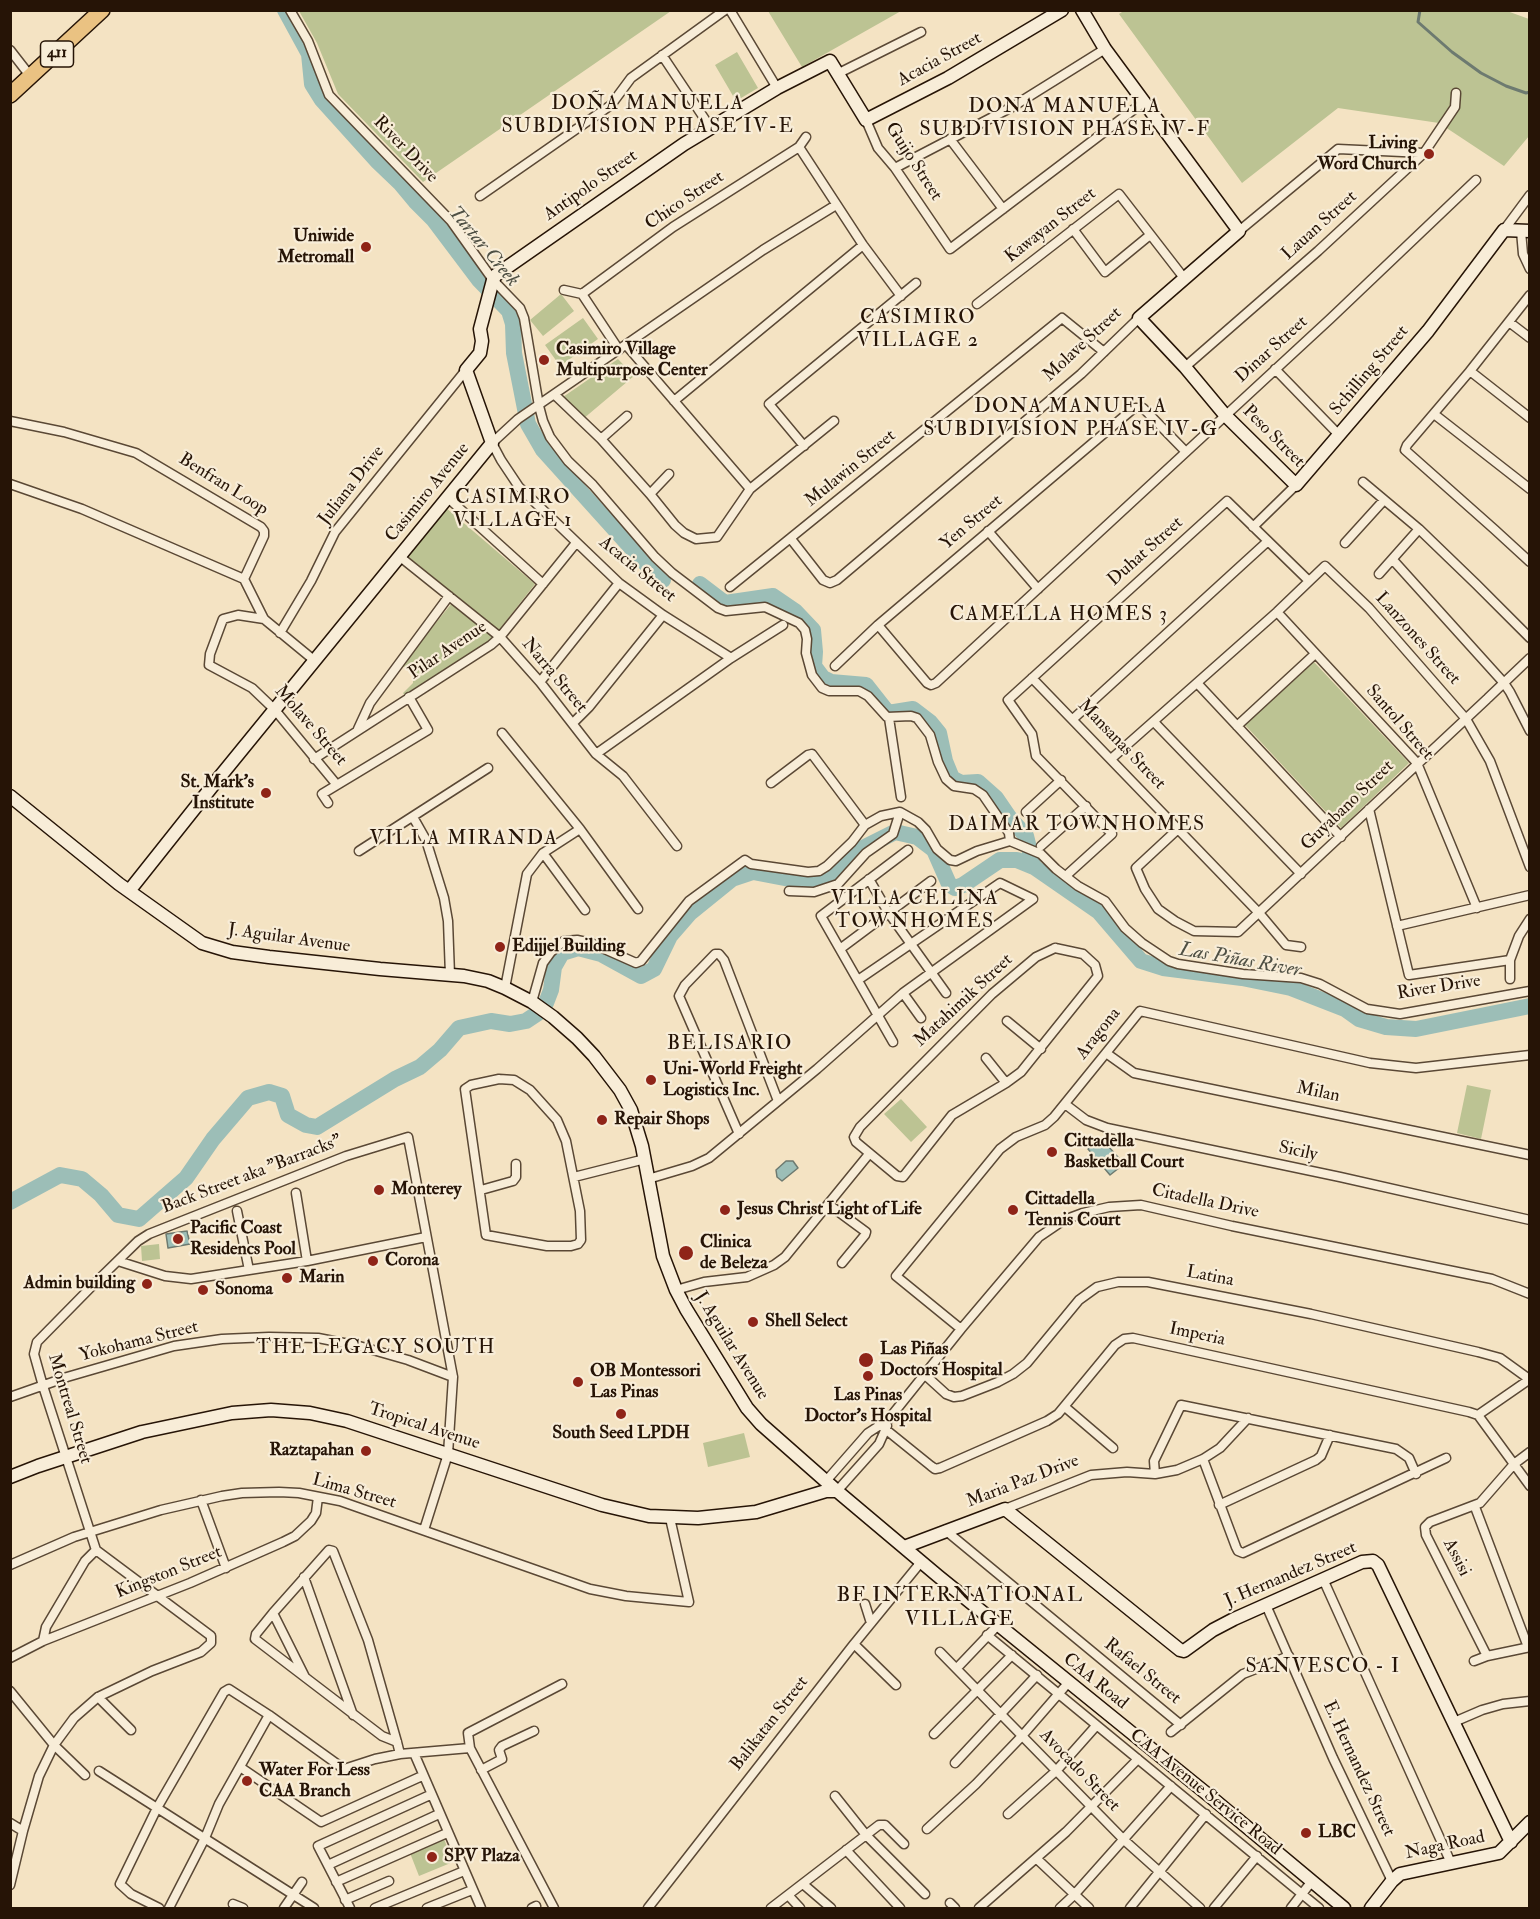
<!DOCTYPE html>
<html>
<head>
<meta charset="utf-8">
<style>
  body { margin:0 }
  #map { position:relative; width:1540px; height:1919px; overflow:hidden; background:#f4e3c3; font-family:"IM FELL Double Pica",serif }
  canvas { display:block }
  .frame { position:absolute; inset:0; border:12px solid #261406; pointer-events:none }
</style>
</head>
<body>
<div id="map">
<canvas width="1540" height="1919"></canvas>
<div class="frame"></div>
</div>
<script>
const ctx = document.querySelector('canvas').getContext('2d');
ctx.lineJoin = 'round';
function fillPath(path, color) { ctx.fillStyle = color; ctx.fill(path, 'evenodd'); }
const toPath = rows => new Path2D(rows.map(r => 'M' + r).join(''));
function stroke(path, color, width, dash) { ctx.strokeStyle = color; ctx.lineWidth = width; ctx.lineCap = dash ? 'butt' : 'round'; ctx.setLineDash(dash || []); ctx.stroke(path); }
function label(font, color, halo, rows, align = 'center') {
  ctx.font = font + ' "IM FELL Double Pica",serif'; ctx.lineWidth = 4.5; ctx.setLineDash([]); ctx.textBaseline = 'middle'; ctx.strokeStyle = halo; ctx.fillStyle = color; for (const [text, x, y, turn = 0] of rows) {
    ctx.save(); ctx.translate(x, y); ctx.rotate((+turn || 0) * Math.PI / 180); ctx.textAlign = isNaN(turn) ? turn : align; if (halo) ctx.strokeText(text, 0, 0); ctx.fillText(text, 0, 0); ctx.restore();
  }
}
const green = toPath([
  [1125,10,1507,11,1529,19,1529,136,1504,166,1439,123,1338,108,1242,183,1119,14],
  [299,11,671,11,423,182,338,94,317,43],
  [768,11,901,11,802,67],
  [737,52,758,88,736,101,715,65],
  [561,294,574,311,543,336,530,320],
  [583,318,598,339,560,366,545,345],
  [618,359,634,376,583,419,563,397],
  [445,507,535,584,499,630,406,555],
  [452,603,495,638,405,696,403,693,413,683,413,675,409,667,400,667],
  [1314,662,1409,763,1341,828,1245,725],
  [1467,1085,1491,1090,1481,1139,1457,1133],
  [901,1099,927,1127,911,1142,884,1114],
  [159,1244,160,1259,142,1261,141,1246],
  [744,1433,750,1457,708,1467,703,1443],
  [444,1839,453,1862,419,1876,410,1853]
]);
const water = toPath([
  [1101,1138,1124,1164,1110,1175,1088,1149,1101,1138],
  [786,1161,793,1161,798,1168,782,1181,777,1177,776,1170,786,1161],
  [187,1231,190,1244,168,1248,166,1234,187,1231]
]);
const stream = toPath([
  [1420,10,1418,22,1452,52,1481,73,1506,86,1526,93,1530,92]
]);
const river = toPath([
  [285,10,309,54,312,84,322,100,377,161,400,183,415,201,433,219,479,280,509,311,513,324,514,353,528,424,543,450,644,562,663,580],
  [700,584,725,603,773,596,795,611,813,630,815,652,814,666,823,678,831,682,866,685,888,713,913,709,930,722,939,733,945,761,952,778,961,783,978,782,996,798,1009,817,1026,836,1033,864],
  [10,1202,60,1175,82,1179,101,1195,118,1215,139,1219,186,1178,213,1139,248,1098,269,1092,282,1096,288,1115,306,1125,317,1127,395,1079,420,1067,440,1050,459,1028,491,1021,510,1024,526,1021,538,1013,546,1003,551,990,554,967,562,953,578,948,601,954,641,976,654,969,670,936,690,913,732,879,753,872,800,881,818,881,830,874,845,857,895,832,917,837,934,850,949,884,955,888,963,885,1000,860,1017,860,1034,867,1099,912,1141,961,1163,968,1242,978,1291,988,1345,1009,1359,1019,1386,1027,1416,1029,1530,1006]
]);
const street = toPath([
  [290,10,308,41,329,95,451,221,493,280,520,308,524,318,539,406,543,421,550,437,568,461,593,485,655,557,672,573,718,608,726,611,765,607,799,623,805,630,807,639,806,653,812,675,822,688,829,691,859,691,868,696,887,717,911,716,917,718,930,735,938,762,946,779,954,786,974,789,983,795,1009,833,1010,841],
  [730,10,777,88],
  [10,50,31,77],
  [662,55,710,127],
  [837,74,921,32],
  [866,120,878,148,895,168,950,249,1145,101],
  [950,139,1003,209],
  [799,147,863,245,901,296],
  [895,168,1012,107,1105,49],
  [480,196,611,105,631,78,725,10],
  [1073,229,1105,272,1150,235],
  [1504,230,1530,195],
  [1239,231,1338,149,1424,153],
  [1521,231,1523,254,1530,269],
  [564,290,582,294,619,350],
  [582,294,673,227,799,147,806,137],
  [1530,295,1470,371,1407,445,1405,450,1494,529,1530,562],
  [977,304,1119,194,1184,278],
  [1509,322,1530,338],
  [626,345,750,489],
  [1185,367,1318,251,1424,153,1455,107,1456,93],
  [1275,369,1340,436],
  [1470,371,1530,418],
  [555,395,601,439,650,494,675,525,684,533,696,539,717,537,750,489,834,421],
  [674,401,863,245],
  [1434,414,1530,489],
  [10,421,64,432,136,453,261,527,264,531,264,536,244,579],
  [601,439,627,416],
  [804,446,769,404,916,283],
  [1363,482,1419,529,1476,584,1530,638],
  [10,484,82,509,244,579],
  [650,494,669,474],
  [448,498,543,584],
  [1253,527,1296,485],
  [988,531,1038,589],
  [791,539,823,580,830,583,837,580,1081,374,1139,318],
  [1345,543,1384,500],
  [399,556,500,637,540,682,596,754,623,776,677,846],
  [1393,560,1504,683,1510,692,1530,731],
  [1379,574,1419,529],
  [244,579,264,619,315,661],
  [730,587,1062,318,1104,352],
  [1277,612,1417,763,1477,908],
  [264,619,238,615,223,619,210,654,209,665,252,688,275,710,337,785],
  [878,625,927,683,931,685,936,683,1330,319,1476,180],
  [280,633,311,581,335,532,466,370],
  [731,658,663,615,619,583,519,487,501,460,492,443,518,419,763,250,836,205],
  [835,666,878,625,1134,408,1143,408,1186,452],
  [1032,678,1260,914,1286,945,1301,947],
  [540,682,619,583],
  [1197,683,1341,837],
  [1488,698,1530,658],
  [889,718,901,797],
  [1073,719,1268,541],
  [1154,722,1301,874],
  [573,723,589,707,663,615],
  [1237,726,1315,654],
  [358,729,370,703,449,596],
  [502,733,580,829,638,909],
  [596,754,731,658,783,625],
  [314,759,491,645,500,637,576,543],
  [1111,759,1277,612,1325,566,1369,608,1466,719,1490,761,1530,867],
  [771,783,808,755,812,754,865,825],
  [328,803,322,794,428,730,409,697],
  [1369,809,1409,975,1510,960],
  [1026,812,1061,780],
  [413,817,426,840,444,898,448,921,450,975],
  [1178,829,1136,868,1145,889,1158,909,1175,921,1194,931,1238,932,1487,699],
  [1041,846,1086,806],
  [359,851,488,768],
  [543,853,585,910],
  [1069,873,1112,834,1036,756,1032,734,1008,700,1227,501,1309,581],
  [869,879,888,912,946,993],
  [789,891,814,892,838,884,866,853,893,834,900,812],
  [1397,926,1530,895],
  [1055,948,1083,954,1095,965,1098,976,1021,1072,1006,1083,952,1115,903,1177,897,1176,856,1142,854,1137,860,1127,992,994,1036,957,1055,948],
  [840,949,931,881],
  [1510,979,1510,960,1519,936,1530,919],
  [505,988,527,874,543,853,580,829],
  [903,993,921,1018],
  [532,1002,543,963,551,952,564,941,577,940,591,943,636,963,641,961,689,901,745,860,751,864,808,872,819,871,827,866,852,842,865,825,881,816,900,812,918,822,926,830,937,849,950,860,956,861,977,851,1010,841,1041,854,1056,869,1078,886,1105,901,1125,928,1142,943,1169,961,1178,964,1243,974,1301,978,1320,984,1367,1009,1400,1014,1530,991],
  [1007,1021,1041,1049],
  [893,1042,821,916,908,850],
  [1106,1053,1134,1073,1530,1155],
  [986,1058,1006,1083],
  [499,1079,514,1080,530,1090,557,1120,566,1141,580,1211,581,1240,578,1244,571,1246,547,1246,486,1235,465,1089,471,1085,499,1079],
  [1065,1104,1086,1120,1107,1128,1340,1177,1530,1220],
  [739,1134,679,996,685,985,715,954,719,954,724,960,778,1101],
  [574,1177,645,1159],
  [648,1179,692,1166,709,1158,817,1069,903,993,1033,899,1000,883,858,980],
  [481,1190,513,1181,516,1177,516,1164],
  [296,1193,307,1261],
  [828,1204,866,1232,865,1235,842,1263],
  [237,1211,249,1270],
  [118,1261,165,1276,191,1279,307,1261,426,1237],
  [676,1290,704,1282,747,1277,774,1265,785,1257,869,1154],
  [961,1329,896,1276,1000,1149,1016,1137,1045,1125,1054,1117,1140,1011,1370,1063,1416,1068,1530,1055],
  [924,1374,946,1394,954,1397,962,1396,998,1382,1013,1374,1027,1363,1079,1300,1097,1287,1118,1282,1148,1282,1311,1314,1478,1352,1500,1358,1529,1379],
  [10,1397,67,1377,174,1346,222,1339,269,1337,318,1338,359,1346,408,1360,453,1377],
  [1065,1407,1113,1448],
  [1478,1415,1530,1379],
  [879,1424,931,1466,935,1469,940,1468,1047,1421,1058,1414,1115,1345,1124,1339,1133,1338,1469,1412,1478,1415,1530,1486],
  [1203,1459,1236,1547,1238,1551,1243,1553,1446,1458],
  [1155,1474,1154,1461,1181,1405,1396,1449,1409,1458,1416,1474],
  [826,1481,868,1433,888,1420,961,1329,1039,1237,1064,1220,1083,1213,1109,1207,1141,1205,1232,1226,1492,1279,1530,1294],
  [837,1491,879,1444,887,1426],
  [201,1500,226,1568],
  [1219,1505,1316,1460,1321,1456,1330,1435],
  [1475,1507,1528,1647],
  [1005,1509,1091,1475,1127,1472,1155,1474,1177,1470,1203,1459,1220,1448,1248,1418],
  [945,1530,1181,1725],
  [96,1550,43,1386,34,1354,37,1342,97,1281,138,1241,149,1234,346,1156,408,1137,453,1377,448,1454,424,1530],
  [10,1565,74,1537,161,1510,222,1496,242,1493,279,1492,299,1493,340,1501,590,1589,626,1596,689,1602,670,1518],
  [304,1577,353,1715],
  [1323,1579,1451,1863],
  [865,1604,871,1623],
  [1266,1605,1333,1758,1392,1881],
  [273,1613,305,1677],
  [987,1635,1319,1908],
  [43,1641,46,1627,85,1561,96,1550],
  [854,1644,896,1685],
  [940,1652,1124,1840,1200,1908],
  [1487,1656,1426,1535,1425,1527,1430,1522,1480,1503,1514,1464,1530,1452],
  [10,1658,43,1641,190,1583,283,1542,295,1536,311,1521,316,1513,318,1497],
  [1474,1661,1487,1656,1530,1647],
  [957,1668,997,1626],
  [10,1691,54,1745,85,1775],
  [98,1697,131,1730],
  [1454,1722,1482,1710,1503,1704,1530,1701],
  [1171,1732,1243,1674,1289,1656],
  [934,1734,1012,1655],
  [397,1742,382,1736,255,1639,256,1634,273,1613,329,1550,333,1551,368,1640,397,1742,400,1754],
  [470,1748,468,1733,562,1684],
  [414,1753,481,1908],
  [955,1763,1037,1675],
  [240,1767,321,1822,422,1776],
  [481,1770,502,1759,499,1750,502,1746,534,1731],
  [99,1771,314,1908],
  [835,1796,866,1835,925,1894],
  [1008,1814,1056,1771,1096,1726],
  [10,1823,23,1831],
  [927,1829,976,1784,1022,1736,1068,1683],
  [846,1850,900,1908],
  [1037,1859,1089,1908],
  [328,1865,439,1814],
  [336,1882,447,1833],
  [803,1884,831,1908],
  [10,1885,23,1831,39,1776,54,1745,74,1718,98,1697,152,1671,201,1652,211,1643,211,1636,96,1550],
  [788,1895,800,1908],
  [345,1900,389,1881],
  [950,1903,955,1908],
  [233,1904,243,1908],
  [159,1908,131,1894,120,1884,157,1808,224,1692,229,1689,269,1715,344,1769,375,1759,400,1754,470,1748,554,1908],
  [169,1908,205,1838,219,1804,269,1715],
  [284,1908,302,1882],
  [350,1908,318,1846,430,1795],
  [375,1908,464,1871],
  [427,1908,472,1890],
  [532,1908,536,1906],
  [648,1908,854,1644,921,1562],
  [771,1908,879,1825,885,1825,904,1844],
  [979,1908,1066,1832,1138,1759],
  [1060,1908,1074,1895,1171,1786],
  [1130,1908,1206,1814],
  [1214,1908,1257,1856],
  [1291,1908,1312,1881]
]);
const secondary = toPath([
  [1082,10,1105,49,1239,231,1139,318,1185,367,1225,415,1296,485,1428,331,1504,230,1530,231],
  [10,796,119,884,202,943,232,952,269,957,380,969,464,976,488,981,505,988,532,1002,553,1017,577,1038,594,1056,620,1090,631,1110,642,1146,663,1256,676,1290,686,1309,747,1408,761,1424,837,1491,938,1576,1212,1798,1344,1908],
  [129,891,218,779,492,443,466,370,480,353,482,341,480,329,493,280,496,275,684,144,777,88,830,61,866,120,948,78,1062,10],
  [10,1477,38,1466,142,1432,232,1413,271,1410,310,1413,347,1421,602,1505,649,1516,698,1518,756,1512,826,1491,837,1491],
  [904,1547,1005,1509,1180,1650,1184,1651,1213,1630,1234,1619,1362,1562,1373,1561,1378,1565,1511,1842],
  [1371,1908,1392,1881,1400,1874,1499,1853,1530,1822]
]);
const highway = toPath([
  [10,95,102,10]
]);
const markers = [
  [1429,154,6,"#8f2418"],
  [366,247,6,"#8f2418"],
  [544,360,6,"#8f2418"],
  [266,793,6,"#8f2418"],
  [500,947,6,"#8f2418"],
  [651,1080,6,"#8f2418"],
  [602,1120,6,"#8f2418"],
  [1052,1152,6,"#8f2418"],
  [379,1190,6,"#8f2418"],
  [725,1210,6,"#8f2418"],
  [1013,1210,6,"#8f2418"],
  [178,1239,6,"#8f2418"],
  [686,1253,8,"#8f2418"],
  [373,1261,6,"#8f2418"],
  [287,1278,6,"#8f2418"],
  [147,1284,6,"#8f2418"],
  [203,1290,6,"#8f2418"],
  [753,1322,6,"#8f2418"],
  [866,1360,8,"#8f2418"],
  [868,1376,6,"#8f2418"],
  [578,1382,6,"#8f2418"],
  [621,1414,6,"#8f2418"],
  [366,1451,6,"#8f2418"],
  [247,1781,6,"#8f2418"],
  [1306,1833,6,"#8f2418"],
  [432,1857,6,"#8f2418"]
];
const shields = [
  [57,54,33]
];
const shieldNames = [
  ["411",57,54]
];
const streetNames = [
  ["Acacia Street",940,60,-29],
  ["River Drive",405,150,46],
  ["Guijo Street",913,162,57],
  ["Antipolo Street",591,186,-35],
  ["Chico Street",685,201,-34],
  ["Kawayan Street",1051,226,-38],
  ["Lauan Street",1320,226,-42],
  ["Molave Street",1083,345,-43],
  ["Dinar Street",1272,350,-42],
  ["Schilling Street",1370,371,-50],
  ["Peso Street",1273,437,45],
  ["Mulawin Street",851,469,-39],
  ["Benfran Loop",223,485,32],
  ["Juliana Drive",352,486,-52],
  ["Casimiro Avenue",428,493,-51],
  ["Yen Street",972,523,-40],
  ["Duhat Street",1146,552,-42],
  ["Acacia Street",637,570,39],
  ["Lanzones Street",1417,639,48],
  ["Pilar Avenue",448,651,-34],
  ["Narra Street",554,676,50],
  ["Santol Street",1399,723,49],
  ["Molave Street",310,726,49],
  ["Mansanas Street",1121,745,46],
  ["Guyabano Street",1348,806,-44],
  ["J. Aguilar Avenue",289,939,8],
  ["River Drive",1439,988,-9],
  ["Matahimik Street",964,1001,-43],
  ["Aragona",1099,1034,-52],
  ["Milan",1318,1093,12],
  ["Sicily",1298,1152,12],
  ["Back Street aka \"Barracks\"",252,1175,-21],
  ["Citadella Drive",1205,1202,12],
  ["Latina",1210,1277,11],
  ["Imperia",1197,1335,12],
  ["Yokohama Street",139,1342,-14],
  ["J. Aguilar Avenue",731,1346,58],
  ["Montreal Street",69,1409,73],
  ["Tropical Avenue",424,1427,18],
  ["Maria Paz Drive",1023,1482,-21],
  ["Lima Street",354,1492,16],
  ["Assisi",1456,1558,63],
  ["Kingston Street",169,1573,-22],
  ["J. Hernandez Street",1291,1575,-23],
  ["Rafael Street",1142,1672,39],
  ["CAA Road",1095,1682,39],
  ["Balikatan Street",770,1724,-52],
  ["E. Hernandez Street",1358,1769,65],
  ["Avocado Street",1079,1771,46],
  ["CAA Avenue Service Road",1205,1793,39],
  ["Naga Road",1445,1846,-12]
];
const poiNames = [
  ["Living",1417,144,"right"],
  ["Word Church",1417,165,"right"],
  ["Uniwide",354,237,"right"],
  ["Metromall",354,258,"right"],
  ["Casimiro Village",556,350],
  ["Multipurpose Center",556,371],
  ["St. Mark's",254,783,"right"],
  ["Institute",254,804,"right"],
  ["Edijjel Building",512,947],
  ["Uni-World Freight",663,1070],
  ["Logistics Inc.",663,1091],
  ["Repair Shops",614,1120],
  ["Cittadella",1064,1142],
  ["Basketball Court",1064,1163],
  ["Monterey",391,1190],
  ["Cittadella",1025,1200],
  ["Tennis Court",1025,1221],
  ["Jesus Christ Light of Life",737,1210],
  ["Pacific Coast",190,1229],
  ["Residencs Pool",190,1250],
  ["Clinica",700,1243],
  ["de Beleza",700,1264],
  ["Corona",385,1261],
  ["Marin",299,1278],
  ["Admin building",135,1284,"right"],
  ["Sonoma",215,1290],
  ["Shell Select",765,1322],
  ["Las Piñas",880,1350],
  ["Doctors Hospital",880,1371],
  ["OB Montessori",590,1372],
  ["Las Pinas",590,1393],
  ["Las Pinas",868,1396,"center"],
  ["Doctor's Hospital",868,1417,"center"],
  ["South Seed LPDH",621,1434,"center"],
  ["Raztapahan",354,1451,"right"],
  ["Water For Less",259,1771],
  ["CAA Branch",259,1792],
  ["LBC",1318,1833],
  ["SPV Plaza",444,1857]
];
const neighbourhoodNames = [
  ["DOÑA MANUELA",648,105],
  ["SUBDIVISION PHASE IV-E",648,128],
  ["DONA MANUELA",1065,108],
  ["SUBDIVISION PHASE IV-F",1065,131],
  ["CASIMIRO",918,319],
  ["VILLAGE 2",918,342],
  ["DONA MANUELA",1071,408],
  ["SUBDIVISION PHASE IV-G",1071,431],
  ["CASIMIRO",513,499],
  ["VILLAGE 1",513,522],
  ["CAMELLA HOMES 3",1059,616],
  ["DAIMAR TOWNHOMES",1077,826],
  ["VILLA MIRANDA",464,840],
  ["VILLA CELINA",915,900],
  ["TOWNHOMES",915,923],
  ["BELISARIO",730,1045],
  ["THE LEGACY SOUTH",376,1349],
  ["SANVESCO - I",1323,1668]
];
const waterNames = [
  ["Tartar Creek",483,247,50],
  ["Las Piñas River",1240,961,10]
];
const quarterNames = [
  ["BF INTERNATIONAL",960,1596],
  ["VILLAGE",960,1620]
];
fillPath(green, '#bcc393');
fillPath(water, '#9cbeb7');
stroke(water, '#6d7a70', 1.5);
stroke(stream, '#6d7a70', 3);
stroke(river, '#9cbeb7', 16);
stroke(street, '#5a4835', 11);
stroke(secondary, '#261406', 15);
stroke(highway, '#261406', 18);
stroke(street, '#f8edd8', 8);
stroke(secondary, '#f8edd8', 12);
stroke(highway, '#eac282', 15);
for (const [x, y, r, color] of markers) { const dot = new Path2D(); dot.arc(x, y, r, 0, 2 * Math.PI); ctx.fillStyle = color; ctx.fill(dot); stroke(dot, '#f8edd8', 2); }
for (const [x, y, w] of shields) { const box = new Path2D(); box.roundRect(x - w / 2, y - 13, w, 26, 4.5); ctx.fillStyle = '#f8edd8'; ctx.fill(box); stroke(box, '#261406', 1.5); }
label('bold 16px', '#261406', null, shieldNames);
label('18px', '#261406', '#f8edd8', streetNames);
label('bold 18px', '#261406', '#f8edd8', poiNames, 'left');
ctx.letterSpacing = '1.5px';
label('20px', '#261406', '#f8edd8', neighbourhoodNames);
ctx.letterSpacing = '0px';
label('italic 20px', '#4f5044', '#f8edd8', waterNames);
ctx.letterSpacing = '1.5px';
label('21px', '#261406', '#f8edd8', quarterNames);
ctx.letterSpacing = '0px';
</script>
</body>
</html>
